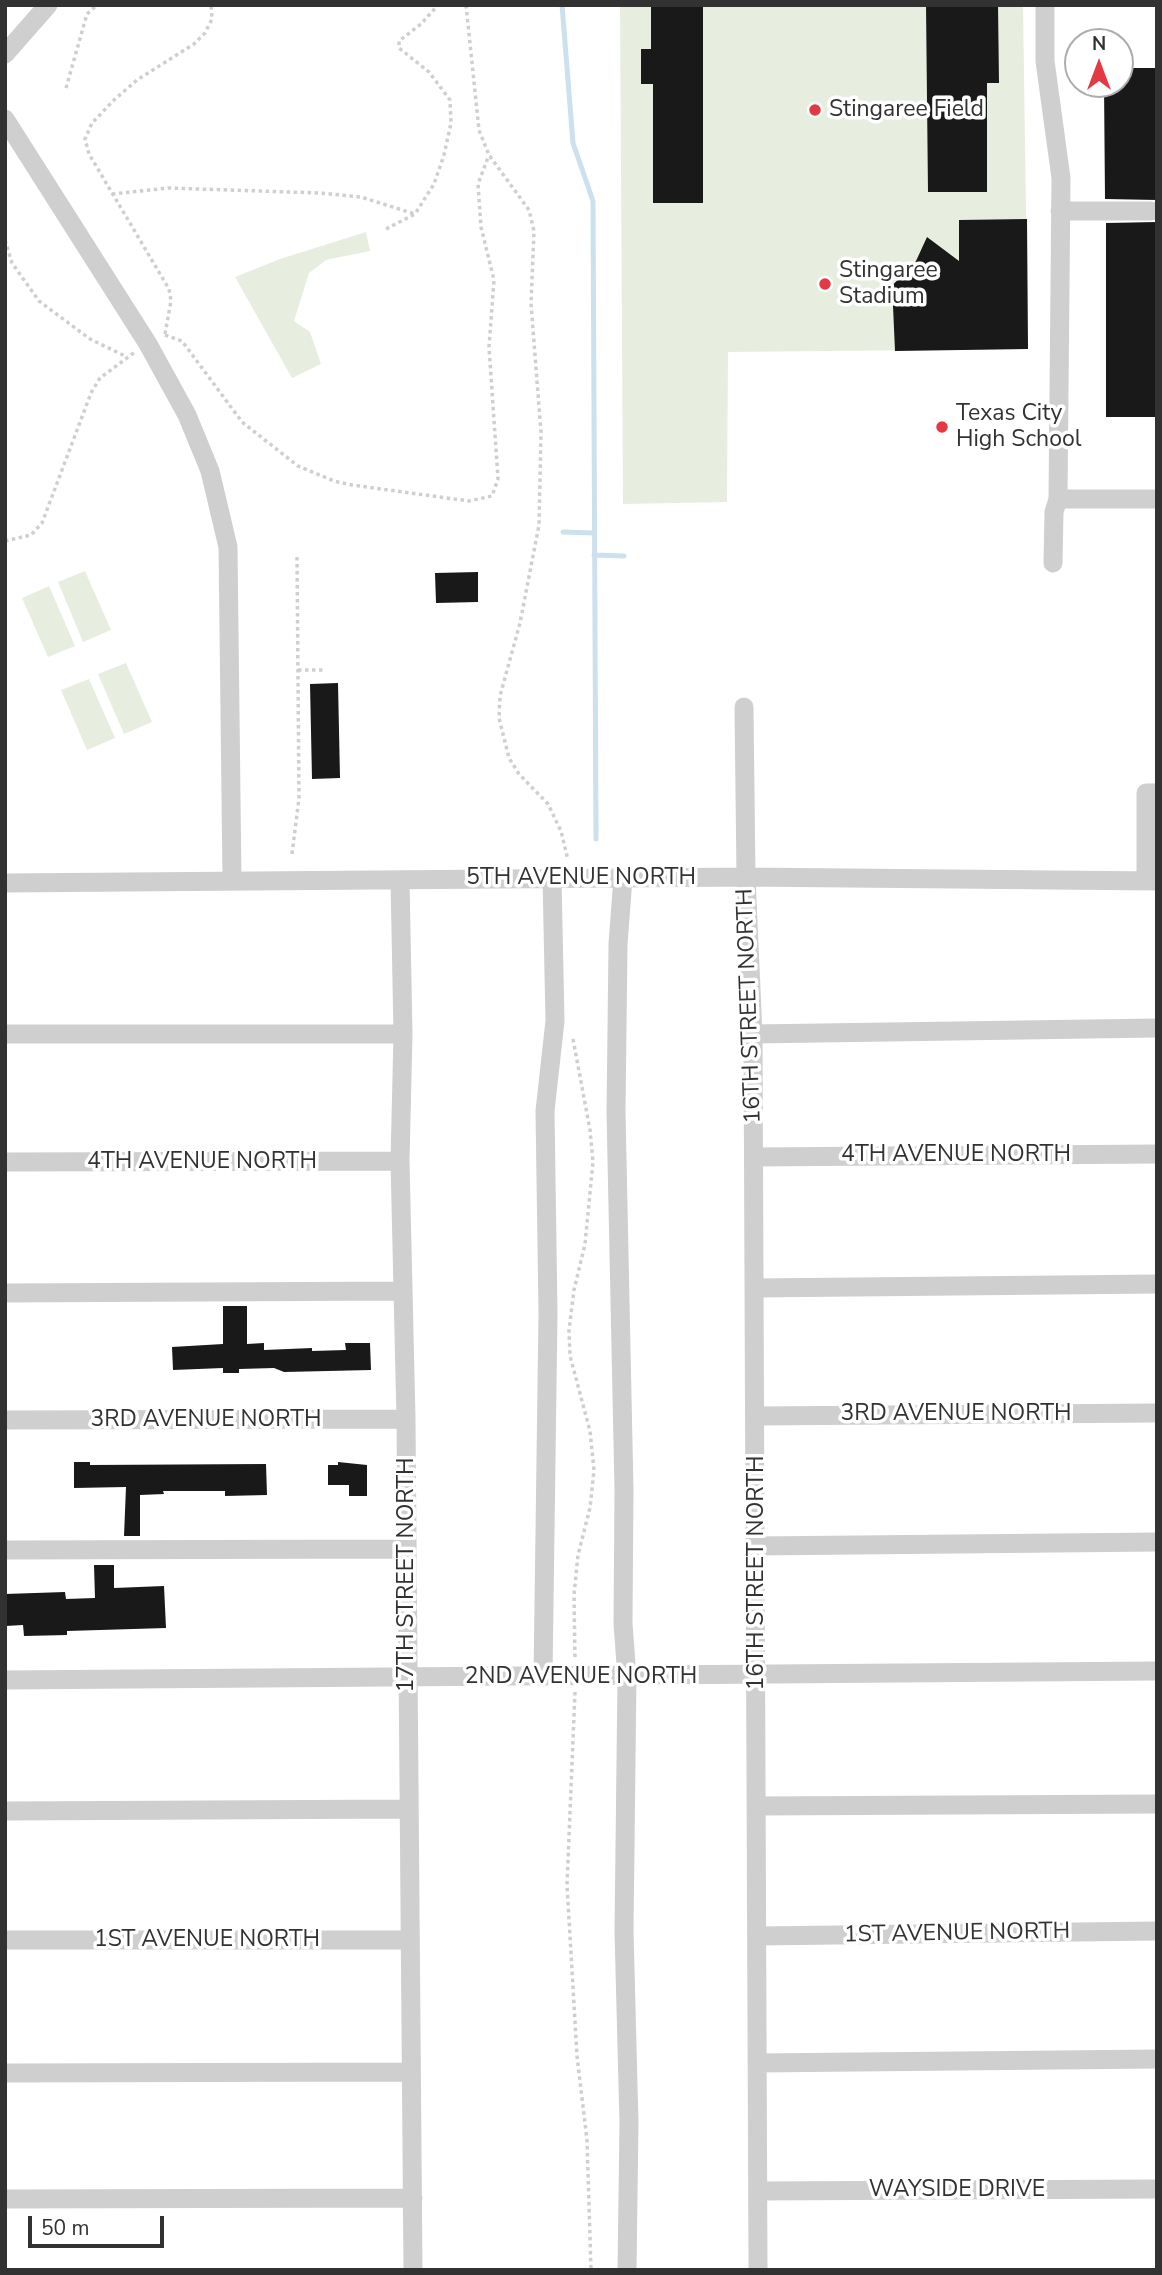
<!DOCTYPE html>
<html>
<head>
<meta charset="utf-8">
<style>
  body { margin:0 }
  #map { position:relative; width:1162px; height:2275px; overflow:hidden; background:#fff; font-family:"Nunito Sans",sans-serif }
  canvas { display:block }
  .frame { position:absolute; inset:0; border:7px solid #323232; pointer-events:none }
  .north { position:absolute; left:1064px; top:28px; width:70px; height:70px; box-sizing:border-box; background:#fff; border:2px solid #adadad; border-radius:50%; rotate:0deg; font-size:19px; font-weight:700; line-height:28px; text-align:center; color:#323232 }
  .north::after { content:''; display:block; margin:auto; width:24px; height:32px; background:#e33943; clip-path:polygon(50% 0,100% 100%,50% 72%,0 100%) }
  .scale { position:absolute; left:28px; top:2216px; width:136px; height:32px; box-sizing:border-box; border:4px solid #323232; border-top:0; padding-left:9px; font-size:21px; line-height:24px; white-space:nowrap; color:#323232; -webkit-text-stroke:5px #fff; paint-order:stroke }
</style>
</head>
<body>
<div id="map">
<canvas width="1162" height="2275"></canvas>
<div class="frame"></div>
<div class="north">N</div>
<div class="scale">50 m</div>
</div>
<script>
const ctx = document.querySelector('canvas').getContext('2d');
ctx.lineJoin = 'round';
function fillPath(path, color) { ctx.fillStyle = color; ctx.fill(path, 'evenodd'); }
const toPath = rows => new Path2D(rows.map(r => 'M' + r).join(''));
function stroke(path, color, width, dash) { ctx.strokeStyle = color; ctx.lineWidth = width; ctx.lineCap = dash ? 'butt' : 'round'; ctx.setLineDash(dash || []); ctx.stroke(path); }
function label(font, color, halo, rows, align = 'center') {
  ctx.font = font + ' "Nunito Sans",sans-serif'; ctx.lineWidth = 7; ctx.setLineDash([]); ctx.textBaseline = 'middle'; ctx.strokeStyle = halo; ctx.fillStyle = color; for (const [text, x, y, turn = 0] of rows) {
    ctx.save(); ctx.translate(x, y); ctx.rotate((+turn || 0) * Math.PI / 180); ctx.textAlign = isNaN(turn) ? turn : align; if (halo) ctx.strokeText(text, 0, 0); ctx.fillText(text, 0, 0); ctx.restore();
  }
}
const green = toPath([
  [620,5,1023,5,1028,349,728,352,727,502,623,504],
  [366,232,370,251,326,260,309,273,294,321,310,332,321,364,292,378,235,277,280,259],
  [85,571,111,630,83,642,58,582],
  [49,586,75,646,48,657,22,598],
  [126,663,152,722,124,734,98,674],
  [89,679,115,738,87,750,61,690]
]);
const stream = toPath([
  [562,5,573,143,593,201,596,839],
  [563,532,594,533],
  [594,555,624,556]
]);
const building = toPath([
  [651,5,703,5,703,203,653,203,653,84,641,84,641,49,651,49],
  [926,5,998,5,999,83,987,83,987,192,928,192],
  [1120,68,1157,68,1157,200,1105,199,1104,84,1120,84],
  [1027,219,1028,349,895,351,893,306,881,297,916,261,927,237,959,261,959,220],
  [1157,222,1157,417,1106,417,1106,223],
  [478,572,478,602,436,603,435,573],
  [338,683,340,778,312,779,310,684],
  [223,1306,247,1306,247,1344,264,1343,264,1350,312,1348,312,1351,346,1350,345,1343,370,1343,371,1370,284,1372,274,1368,239,1369,239,1373,223,1373,223,1368,173,1370,172,1347,223,1344],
  [74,1462,90,1462,90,1465,266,1464,267,1495,225,1496,225,1491,163,1491,164,1494,140,1495,140,1536,124,1536,126,1487,74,1488],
  [338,1462,367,1465,367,1496,349,1496,349,1485,328,1485,328,1465,338,1465],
  [94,1565,114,1565,114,1588,164,1586,166,1628,67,1631,67,1635,24,1636,23,1625,5,1626,5,1594,65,1592,66,1599,95,1598]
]);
const path = toPath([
  [466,5,479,130,489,155,529,210,534,231,531,304,541,432,539,525,520,623,500,696,499,718,509,758,519,774,548,804,561,831,568,860],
  [66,88,87,14,97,5],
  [112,194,168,188,320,193,361,197,415,214],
  [386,229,415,214,434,184,444,155,451,123,450,100,429,72,399,48,399,41,421,24,438,5],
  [5,240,12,263,39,301,90,339,127,357],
  [165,334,171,301,169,289,89,154,85,139,92,123,114,100,137,80,194,44,205,33,212,19,211,5],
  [165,335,182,341,242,422,298,466,334,481,352,485,469,501,492,496,498,479,489,347,494,280,481,227,478,184,489,155],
  [5,541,31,535,42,523,91,393,100,378,135,352],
  [298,670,324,670],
  [292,854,299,798,297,555],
  [573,1039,590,1130,593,1162,585,1244,574,1290,569,1330,570,1356,590,1431,594,1470,590,1508,578,1555,574,1595,575,1660],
  [575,1692,567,1885,577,2056,587,2140,591,2270]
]);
const minor = toPath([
  [1045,5,1045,61,1061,178,1058,499,1157,499],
  [5,54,48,5],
  [5,119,148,344,187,415,210,471,228,547,232,880],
  [1060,211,1151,211],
  [1053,563,1054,512,1058,499],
  [744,707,746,877,753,1034,758,2270],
  [623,878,618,944,616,1112,624,1490,623,1624,627,1677,624,1931,629,2123,627,2270],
  [400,880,403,1034,400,1161,406,1419,413,2270],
  [1146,881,1146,793,1157,793],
  [5,883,746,877,1157,881],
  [5,1034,403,1034],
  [753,1034,1157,1028],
  [754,1157,1157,1154],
  [5,1162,400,1161],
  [755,1288,1157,1284],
  [5,1293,403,1291],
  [756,1416,1157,1413],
  [5,1420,406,1419],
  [756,1546,1157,1542],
  [5,1550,407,1549],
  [543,1677,548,1313,545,1111,555,1021,552,878],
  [5,1680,1157,1671],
  [757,1806,1157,1804],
  [5,1811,409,1809],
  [758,1936,1157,1931],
  [5,1940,409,1940],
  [758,2063,1157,2059],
  [5,2073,411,2072],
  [758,2191,1157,2189],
  [5,2199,413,2198]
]);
const markers = [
  [815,110,7,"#e33943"],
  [825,284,7,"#e33943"],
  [942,427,7,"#e33943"]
];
const poiNames = [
  ["Stingaree Field",829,110],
  ["Stingaree",839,271],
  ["Stadium",839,297],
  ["Texas City",956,414],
  ["High School",956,440]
];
const streetNames = [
  ["5TH AVENUE NORTH",581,878],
  ["16TH STREET NORTH",750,1006,-92],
  ["4TH AVENUE NORTH",956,1155],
  ["4TH AVENUE NORTH",202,1162],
  ["3RD AVENUE NORTH",956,1414],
  ["3RD AVENUE NORTH",206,1420],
  ["16TH STREET NORTH",757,1573,-90],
  ["17TH STREET NORTH",407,1575,-90],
  ["2ND AVENUE NORTH",581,1677],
  ["1ST AVENUE NORTH",957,1934,-1],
  ["1ST AVENUE NORTH",207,1940],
  ["WAYSIDE DRIVE",957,2190]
];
fillPath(green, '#e7eee0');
stroke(stream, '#cde0ed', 5);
fillPath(building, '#191919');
stroke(path, '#cfcfcf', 3.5, [3.5, 3.5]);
stroke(minor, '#cfcfcf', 19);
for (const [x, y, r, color] of markers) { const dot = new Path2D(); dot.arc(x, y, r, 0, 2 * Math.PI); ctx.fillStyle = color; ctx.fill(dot); stroke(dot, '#fff', 2.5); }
label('23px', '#323232', '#fff', poiNames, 'left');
label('23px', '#323232', '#fff', streetNames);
</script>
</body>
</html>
